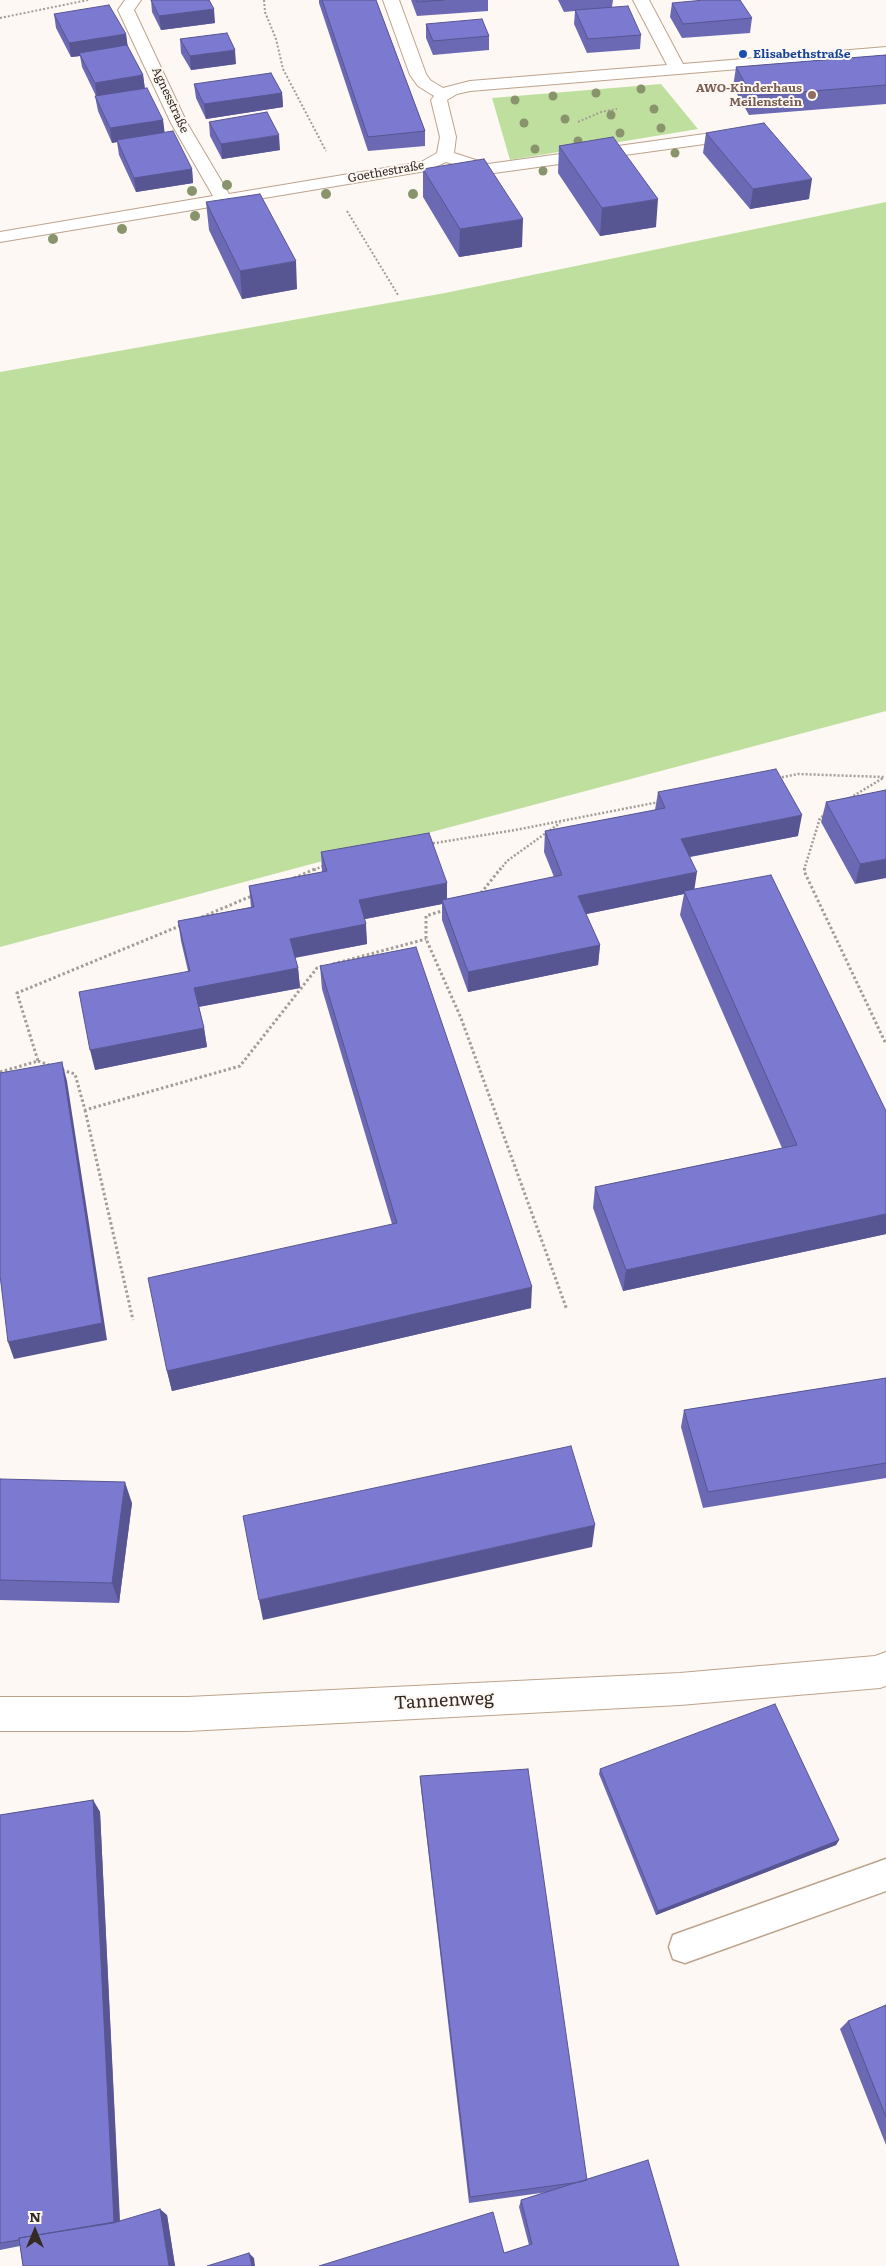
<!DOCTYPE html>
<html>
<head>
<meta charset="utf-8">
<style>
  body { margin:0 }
  #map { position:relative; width:886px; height:2266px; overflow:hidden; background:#fdf8f3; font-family:Literata,serif }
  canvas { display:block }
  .north { position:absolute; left:10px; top:2206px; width:50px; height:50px; -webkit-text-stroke:4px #fdf8f3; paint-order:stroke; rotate:0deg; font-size:14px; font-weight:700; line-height:20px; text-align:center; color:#342a21 }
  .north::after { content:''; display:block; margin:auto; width:18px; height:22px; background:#342a21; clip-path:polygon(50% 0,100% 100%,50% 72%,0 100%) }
</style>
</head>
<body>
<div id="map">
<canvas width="886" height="2266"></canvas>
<div class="north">N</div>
</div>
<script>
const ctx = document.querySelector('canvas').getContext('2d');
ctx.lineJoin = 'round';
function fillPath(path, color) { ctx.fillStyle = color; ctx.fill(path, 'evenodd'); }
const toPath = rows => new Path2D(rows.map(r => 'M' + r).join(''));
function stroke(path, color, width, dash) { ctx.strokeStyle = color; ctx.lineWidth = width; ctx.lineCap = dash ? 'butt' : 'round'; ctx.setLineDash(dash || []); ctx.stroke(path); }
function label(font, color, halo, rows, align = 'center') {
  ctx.font = font + ' Literata,serif'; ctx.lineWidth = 4; ctx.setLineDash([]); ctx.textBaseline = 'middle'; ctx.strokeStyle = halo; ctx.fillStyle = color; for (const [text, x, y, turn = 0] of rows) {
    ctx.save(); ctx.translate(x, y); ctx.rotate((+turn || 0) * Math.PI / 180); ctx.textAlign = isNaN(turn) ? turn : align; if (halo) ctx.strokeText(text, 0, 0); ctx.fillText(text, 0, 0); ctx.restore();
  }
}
const green = toPath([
  [661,84,698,129,510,160,492,98],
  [886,202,886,711,0,947,0,372,445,293]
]);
const pathFar2 = toPath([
  [264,0,265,12,276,39,283,69,326,151],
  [0,18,88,0],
  [578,122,601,112,617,109],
  [347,211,398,295]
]);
const pathFar1 = toPath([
  [778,778,798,774,884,777],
  [850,798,883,778],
  [429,844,515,830,659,802],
  [314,870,325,865],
  [500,870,507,861,560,823],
  [804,870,820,818,826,814]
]);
const path = toPath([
  [805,868,804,871,886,1044],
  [294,878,317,868],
  [481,893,501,868],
  [445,910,426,916,426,939,461,1018,567,1310],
  [202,917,254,895],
  [333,964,426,939],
  [38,1061,49,1065],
  [62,1070,75,1074,85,1110,240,1066,317,968,322,966],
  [0,1072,38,1061,17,993,182,925],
  [85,1110,133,1320]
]);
const service = toPath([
  [886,1859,886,1891,685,1963,673,1959,669,1947,673,1935,886,1859]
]);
const minor = toPath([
  [125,0,141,0,134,10,187,123,229,194,421,162,437,153,440,137,431,100,434,96,418,86,410,75,383,0,399,0,426,74,430,80,443,88,470,81,667,65,633,0,649,0,683,64,886,47,886,57,470,91,457,94,447,100,456,137,454,153,488,164,719,132,725,133,727,137,725,141,719,142,487,174,446,162,426,171,0,242,0,232,213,196,171,123,118,10,125,0],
  [886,1652,886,1686,880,1688,680,1705,188,1731,0,1731,0,1697,188,1697,680,1673,875,1656,886,1652]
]);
const trees = [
  [641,89,4.5],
  [596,93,4.5],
  [553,96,4.5],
  [515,100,4.5],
  [654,109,4.5],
  [611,115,4.5],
  [565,119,4.5],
  [524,123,4.5],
  [661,128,4.5],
  [620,133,4.5],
  [578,141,4.5],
  [535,149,4.5],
  [675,153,4.5],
  [543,171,4.5],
  [227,185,5],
  [192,191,5],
  [326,194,5],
  [413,194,5],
  [195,216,5],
  [122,229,5],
  [53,239,5]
];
const wall = toPath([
  [151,0,209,0,215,23,161,30,152,12],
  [319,0,376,0,425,131,425,146,368,151,319,3],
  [411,0,488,0,488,11,417,16],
  [558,0,613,0,612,7,641,35,640,49,587,53,574,24,575,11,564,12],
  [672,3,752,18,750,33,682,38,670,17],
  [54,14,126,34,127,46,143,75,145,89,163,120,164,133,192,169,193,183,136,192,119,155,117,142,112,143,98,111,95,96,96,96,82,67,80,56,71,57,56,28],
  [426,24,489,36,489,50,433,55,426,38],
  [180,39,236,64,191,70,181,53],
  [886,55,886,104,749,115,733,87,736,67],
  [194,84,282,93,283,107,206,119,196,98],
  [209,122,280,150,222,159,210,136],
  [706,133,809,199,750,209,703,153],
  [559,146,656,227,600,236,558,173],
  [423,169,522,247,459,257,423,197],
  [206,202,297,289,242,299,209,230],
  [886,790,855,884,821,822,826,802],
  [658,792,798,836,690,857,694,889,886,1111,886,1234,623,1291,593,1208,595,1187,782,1148,680,915,684,894,586,914,600,945,598,965,468,992,442,920,442,904,365,919,367,944,295,958,298,968,300,988,199,1007,204,1028,207,1047,95,1070,188,971,181,941,178,921,251,907,249,886,322,872,321,852,447,883,447,899,554,877,544,852,545,831,655,810],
  [320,966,531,1308,172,1391,167,1371,392,1224,322,989],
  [886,1378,886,1478,703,1508,681,1427,684,1410],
  [0,1479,132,1503,119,1603,0,1600],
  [600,1769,839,1840,836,1845,656,1915,599,1774],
  [420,1776,587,2180,679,2266,504,2253,529,2245,519,2207,521,2200,548,2192,469,2203,421,1788],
  [93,1800,100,1812,120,2221,167,2215,175,2266,23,2266,20,2246,0,2250,0,1815],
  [886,2005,886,2145,840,2029,848,2021]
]);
const shadedWall = toPath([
  [214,9,215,23,161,30,159,16],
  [126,34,128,48,79,53,80,56,71,57,69,43],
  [235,50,236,64,191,70,190,56],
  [143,75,145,90,97,97,95,83],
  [282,93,283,107,206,119,204,104],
  [163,120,165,135,117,140,117,142,112,143,110,128],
  [279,135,280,150,222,159,221,144],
  [192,169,193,183,136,192,134,178],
  [812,179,809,199,750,209,753,189],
  [658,199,656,227,600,236,602,208],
  [523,219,522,247,459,257,460,229],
  [296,261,297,289,242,299,240,271],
  [802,815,798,836,678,859,681,839],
  [886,859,886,878,855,884,860,864],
  [697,872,694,892,684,891,684,894,577,916,578,896],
  [447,883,447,903,442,900,442,904,360,920,359,900],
  [366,924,367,944,292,958,290,939],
  [600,945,598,965,468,992,468,972],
  [298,968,300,988,197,1007,194,988],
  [204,1028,207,1047,95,1070,90,1050],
  [62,1062,67,1081,107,1340,14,1359,8,1342],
  [886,1214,886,1234,623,1291,626,1270],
  [532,1287,531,1308,172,1391,167,1371],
  [125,1482,132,1503,119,1603,112,1583],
  [595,1525,592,1547,263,1620,259,1600],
  [93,1800,100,1812,120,2229,114,2224],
  [839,1840,836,1845,656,1915,658,1911],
  [160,2209,167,2215,175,2266,169,2266],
  [249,2253,254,2258,255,2266,252,2266]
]);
const building = toPath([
  [151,0,209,0,214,9,159,16,151,0],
  [322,0,376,0,425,131,368,137,322,0],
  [416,0,444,0,417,2,416,0],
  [704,0,740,0,752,18,683,24,672,3,704,0],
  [109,5,126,34,69,43,54,14,109,5],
  [628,6,641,35,588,39,575,10,628,6],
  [482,19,489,36,433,41,426,24,482,19],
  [227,33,235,50,190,56,180,39,227,33],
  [127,45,143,75,95,83,79,53,127,45],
  [886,55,886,85,752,96,736,67,886,55],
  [271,73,282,93,204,104,194,84,271,73],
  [147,88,163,120,110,128,95,96,147,88],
  [267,112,279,135,221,144,209,122,267,112],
  [764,123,812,179,753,189,706,133,764,123],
  [173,131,192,169,134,178,117,140,173,131],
  [613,137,658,199,602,208,559,146,613,137],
  [484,159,523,219,460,229,423,169,484,159],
  [260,194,296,261,240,271,206,202,260,194],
  [776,769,802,815,681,839,697,872,578,896,600,945,468,972,442,900,562,875,545,831,665,808,658,792,776,769],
  [886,790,886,859,860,864,826,802,886,790],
  [429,833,447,883,359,900,366,924,290,939,298,968,194,988,204,1028,90,1050,79,992,190,971,178,921,254,907,249,886,327,871,321,852,429,833],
  [771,875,886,1111,886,1214,626,1270,595,1187,797,1145,684,891,771,875],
  [416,947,532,1287,167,1371,148,1278,397,1223,320,966,416,947],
  [62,1062,102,1323,8,1342,0,1275,0,1073,62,1062],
  [886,1378,886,1463,708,1492,684,1410,886,1378],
  [571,1446,595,1525,259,1600,243,1516,571,1446],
  [0,1479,125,1482,112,1583,0,1580,0,1479],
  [775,1704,839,1840,658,1911,600,1769,775,1704],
  [528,1769,587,2180,580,2182,470,2197,420,1776,528,1769],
  [93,1800,114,2222,19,2238,19,2240,0,2243,0,1815,93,1800],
  [886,2005,886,2117,848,2021,886,2005],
  [648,2160,679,2266,319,2266,493,2212,504,2253,532,2244,521,2200,648,2160],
  [160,2209,169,2266,23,2266,19,2238,113,2223,160,2209],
  [249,2253,252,2266,207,2266,249,2253]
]);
const markers = [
  [743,54,5,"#1a4fb4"],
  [812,95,5,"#8d6e63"]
];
const farTransitnames = [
  ["Elisabethstraße",753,54]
];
const farEducationnames = [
  ["AWO-Kinderhaus",802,88],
  ["Meilenstein",802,102]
];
const farStreetnames = [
  ["Agnesstraße",170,100,65],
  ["Goethestraße",386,172,-10]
];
const nearStreetnames = [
  ["Tannenweg",444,1701,-3]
];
fillPath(green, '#bfdf9e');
stroke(service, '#bca38c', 3);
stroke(minor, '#bca38c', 2);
stroke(pathFar2, '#a49d96', 2, [2, 2]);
stroke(pathFar1, '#a49d96', 2.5, [2, 2]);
stroke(path, '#a49d96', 3, [2.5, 2.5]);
fillPath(service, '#fff');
fillPath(minor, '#fff');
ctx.fillStyle = '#89946d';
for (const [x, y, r] of trees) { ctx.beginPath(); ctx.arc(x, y, r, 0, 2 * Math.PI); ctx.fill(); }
fillPath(wall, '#6b69b3');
fillPath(shadedWall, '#575592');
fillPath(building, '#7c7ad0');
stroke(building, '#575592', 1);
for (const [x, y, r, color] of markers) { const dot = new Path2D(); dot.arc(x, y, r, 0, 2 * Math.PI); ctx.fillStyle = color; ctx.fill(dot); stroke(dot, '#fdf8f3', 2); }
label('bold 12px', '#164399', '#fdf8f3', farTransitnames, 'left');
label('bold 12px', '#785e54', '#fdf8f3', farEducationnames, 'right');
label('12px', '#342a21', '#fdf8f3', farStreetnames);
label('18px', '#342a21', '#fdf8f3', nearStreetnames);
</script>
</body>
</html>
